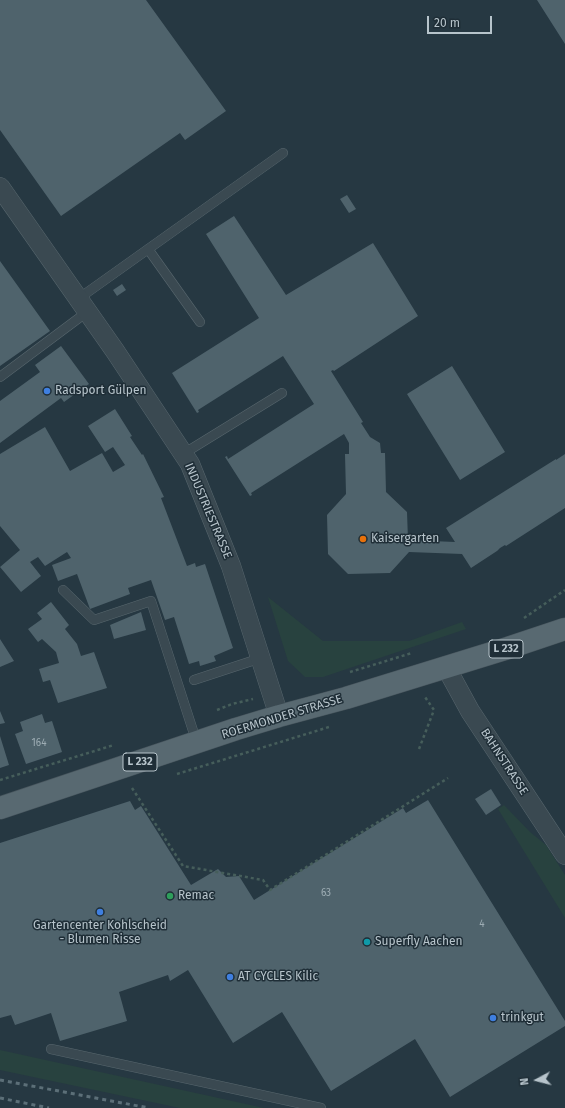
<!DOCTYPE html>
<html>
<head>
<meta charset="utf-8">
<style>
  body { margin:0 }
  #map { position:relative; width:565px; height:1108px; overflow:hidden; background:#263842; font-family:"Fira Sans",sans-serif }
  canvas { display:block }
  .north { position:absolute; left:517px; top:1060px; width:40px; height:40px; -webkit-text-stroke:3px #1f2e37; paint-order:stroke; rotate:263deg; font-size:11px; font-weight:700; line-height:16px; text-align:center; color:#b7c4cb }
  .north::after { content:''; display:block; margin:auto; width:14px; height:18px; background:#b7c4cb; clip-path:polygon(50% 0,100% 100%,50% 72%,0 100%) }
  .scale { position:absolute; left:427px; top:16px; width:65px; height:18px; box-sizing:border-box; border:2px solid #b7c4cb; border-top:0; padding-left:5px; font-size:12px; line-height:14px; white-space:nowrap; color:#b7c4cb; -webkit-text-stroke:3px #1f2e37; paint-order:stroke }
</style>
</head>
<body>
<div id="map">
<canvas width="565" height="1108"></canvas>
<div class="north">N</div>
<div class="scale">20 m</div>
</div>
<script>
const ctx = document.querySelector('canvas').getContext('2d');
ctx.lineJoin = 'round';
function fillPath(path, color) { ctx.fillStyle = color; ctx.fill(path, 'evenodd'); }
const toPath = rows => new Path2D(rows.map(r => 'M' + r).join(''));
function stroke(path, color, width, dash) { ctx.strokeStyle = color; ctx.lineWidth = width; ctx.lineCap = dash ? 'butt' : 'round'; ctx.setLineDash(dash || []); ctx.stroke(path); }
function label(font, color, halo, rows, align = 'center') {
  ctx.font = font + ' "Fira Sans",sans-serif'; ctx.lineWidth = 3; ctx.setLineDash([]); ctx.textBaseline = 'middle'; ctx.strokeStyle = halo; ctx.fillStyle = color; for (const [text, x, y, turn = 0] of rows) {
    ctx.save(); ctx.translate(x, y); ctx.rotate((+turn || 0) * Math.PI / 180); ctx.textAlign = isNaN(turn) ? turn : align; if (halo) ctx.strokeText(text, 0, 0); ctx.fillText(text, 0, 0); ctx.restore();
  }
}
const green = toPath([
  [268,597,323,641,409,641,462,622,466,629,323,677,305,677,288,661],
  [504,805,530,832,546,845,565,875,565,918,498,809],
  [0,1050,264,1108,180,1108,0,1070]
]);
const building = toPath([
  [0,0,146,0,226,111,185,140,180,133,61,216,0,130],
  [537,0,565,0,565,44],
  [347,195,356,209,349,213,340,199],
  [234,216,286,295,373,243,418,316,334,371,333,370,331,371,363,422,361,423,370,437,380,443,381,453,385,453,386,492,407,512,408,540,455,542,446,528,556,459,556,460,565,454,565,508,506,546,505,545,500,548,497,551,471,568,462,554,409,552,390,573,348,574,328,554,327,515,346,494,345,454,349,454,349,443,344,434,251,493,252,495,250,496,225,457,227,456,228,459,314,404,283,356,198,410,199,412,197,413,172,373,259,318,206,234],
  [0,261,50,331,0,366],
  [122,284,126,290,117,296,113,290],
  [61,346,89,384,64,402,61,398,0,443,0,401,40,372,35,365],
  [452,366,505,452,460,480,407,394],
  [115,409,132,436,130,437,142,455,143,454,164,497,161,498,187,566,195,563,196,567,205,564,233,648,214,656,216,661,200,666,199,661,189,664,174,617,165,620,151,580,128,588,130,594,90,609,77,574,58,581,52,565,71,558,67,552,45,566,38,557,30,562,41,576,21,592,0,567,20,550,0,526,0,454,45,427,70,471,102,453,113,472,125,465,113,447,105,452,88,426],
  [51,602,69,625,65,629,77,644,81,656,94,652,107,688,58,703,50,680,43,682,39,669,59,663,56,652,42,639,38,642,28,629,42,619,37,613],
  [141,612,146,630,114,639,110,625],
  [0,639,14,661,0,667],
  [0,711,5,723,0,724],
  [42,714,45,723,52,721,62,752,26,764,15,734,23,731,20,722],
  [0,736,9,765,0,768],
  [491,789,501,805,486,815,475,799],
  [428,800,565,1021,565,1026,450,1097,415,1039,331,1091,282,1012,233,1043,188,970,170,981,168,975,119,992,127,1021,60,1041,51,1013,15,1025,11,1015,0,1018,0,843,130,801,135,810,141,806,191,885,218,869,226,877,239,876,254,900,403,808,406,813]
]);
const path = toPath([
  [524,618,565,590],
  [350,672,412,653],
  [217,710,232,704,253,699],
  [419,749,434,710,425,697],
  [177,774,329,727],
  [0,780,114,745],
  [132,788,183,866,263,880,270,890,448,778]
]);
const lane = toPath([
  [148,249,200,322],
  [78,299,283,153],
  [0,377,87,312],
  [183,454,282,393],
  [63,590,94,620,151,601,197,743],
  [194,680,261,658],
  [51,1049,321,1108]
]);
const street = toPath([
  [0,187,115,351,190,464,231,566,279,716],
  [446,667,470,711,565,855]
]);
const primary = toPath([
  [0,808,236,729,279,716,346,698,508,648,565,629]
]);
const rail = toPath([
  [0,1080,149,1108],
  [0,1098,49,1108]
]);
const markers = [
  [47,391,4,"#3f7fe0"],
  [363,539,4,"#e8710a"],
  [170,896,4,"#2e9e5b"],
  [100,912,4,"#3f7fe0"],
  [367,942,4,"#0f9aa8"],
  [230,977,4,"#3f7fe0"],
  [493,1018,4,"#3f7fe0"]
];
const numberNames = [
  ["164",39,743],
  ["63",326,893],
  ["4",482,924]
];
const shields = [
  [506,649,34],
  [140,762,34]
];
const shieldNames = [
  ["L 232",506,649],
  ["L 232",140,762]
];
const poiNames = [
  ["Radsport Gülpen",55,391],
  ["Kaisergarten",371,539],
  ["Remac",178,896],
  ["Gartencenter Kohlscheid",100,926,"center"],
  ["- Blumen Risse",100,940,"center"],
  ["Superfly Aachen",375,942],
  ["AT CYCLES Kilic",238,977],
  ["trinkgut",501,1018]
];
const streetNames = [
  ["INDUSTRIESTRASSE",208,511,67],
  ["ROERMONDER STRASSE",282,717,-17],
  ["BAHNSTRASSE",504,762,57]
];
fillPath(green, '#28423f');
fillPath(building, '#4f636c');
stroke(lane, '#58676e', 10);
stroke(street, '#58676e', 20);
stroke(primary, '#47555d', 23);
stroke(path, '#465e5b', 2.5, [3, 3]);
stroke(lane, '#3a4951', 9);
stroke(street, '#3a4951', 19);
stroke(primary, '#586971', 22);
stroke(rail, '#5c6f78', 3, [4, 4]);
for (const [x, y, r, color] of markers) { const dot = new Path2D(); dot.arc(x, y, r, 0, 2 * Math.PI); ctx.fillStyle = color; ctx.fill(dot); stroke(dot, '#1f2e37', 1.5); }
label('10px', '#9dacb3', null, numberNames);
for (const [x, y, w] of shields) { const box = new Path2D(); box.roundRect(x - w / 2, y - 9, w, 18, 3); ctx.fillStyle = '#1f2e37'; ctx.fill(box); stroke(box, '#b7c4cb', 1); }
label('bold 11px', '#b7c4cb', null, shieldNames);
label('12px', '#b7c4cb', '#1f2e37', poiNames, 'left');
label('12px', '#b7c4cb', '#1f2e37', streetNames);
</script>
</body>
</html>
